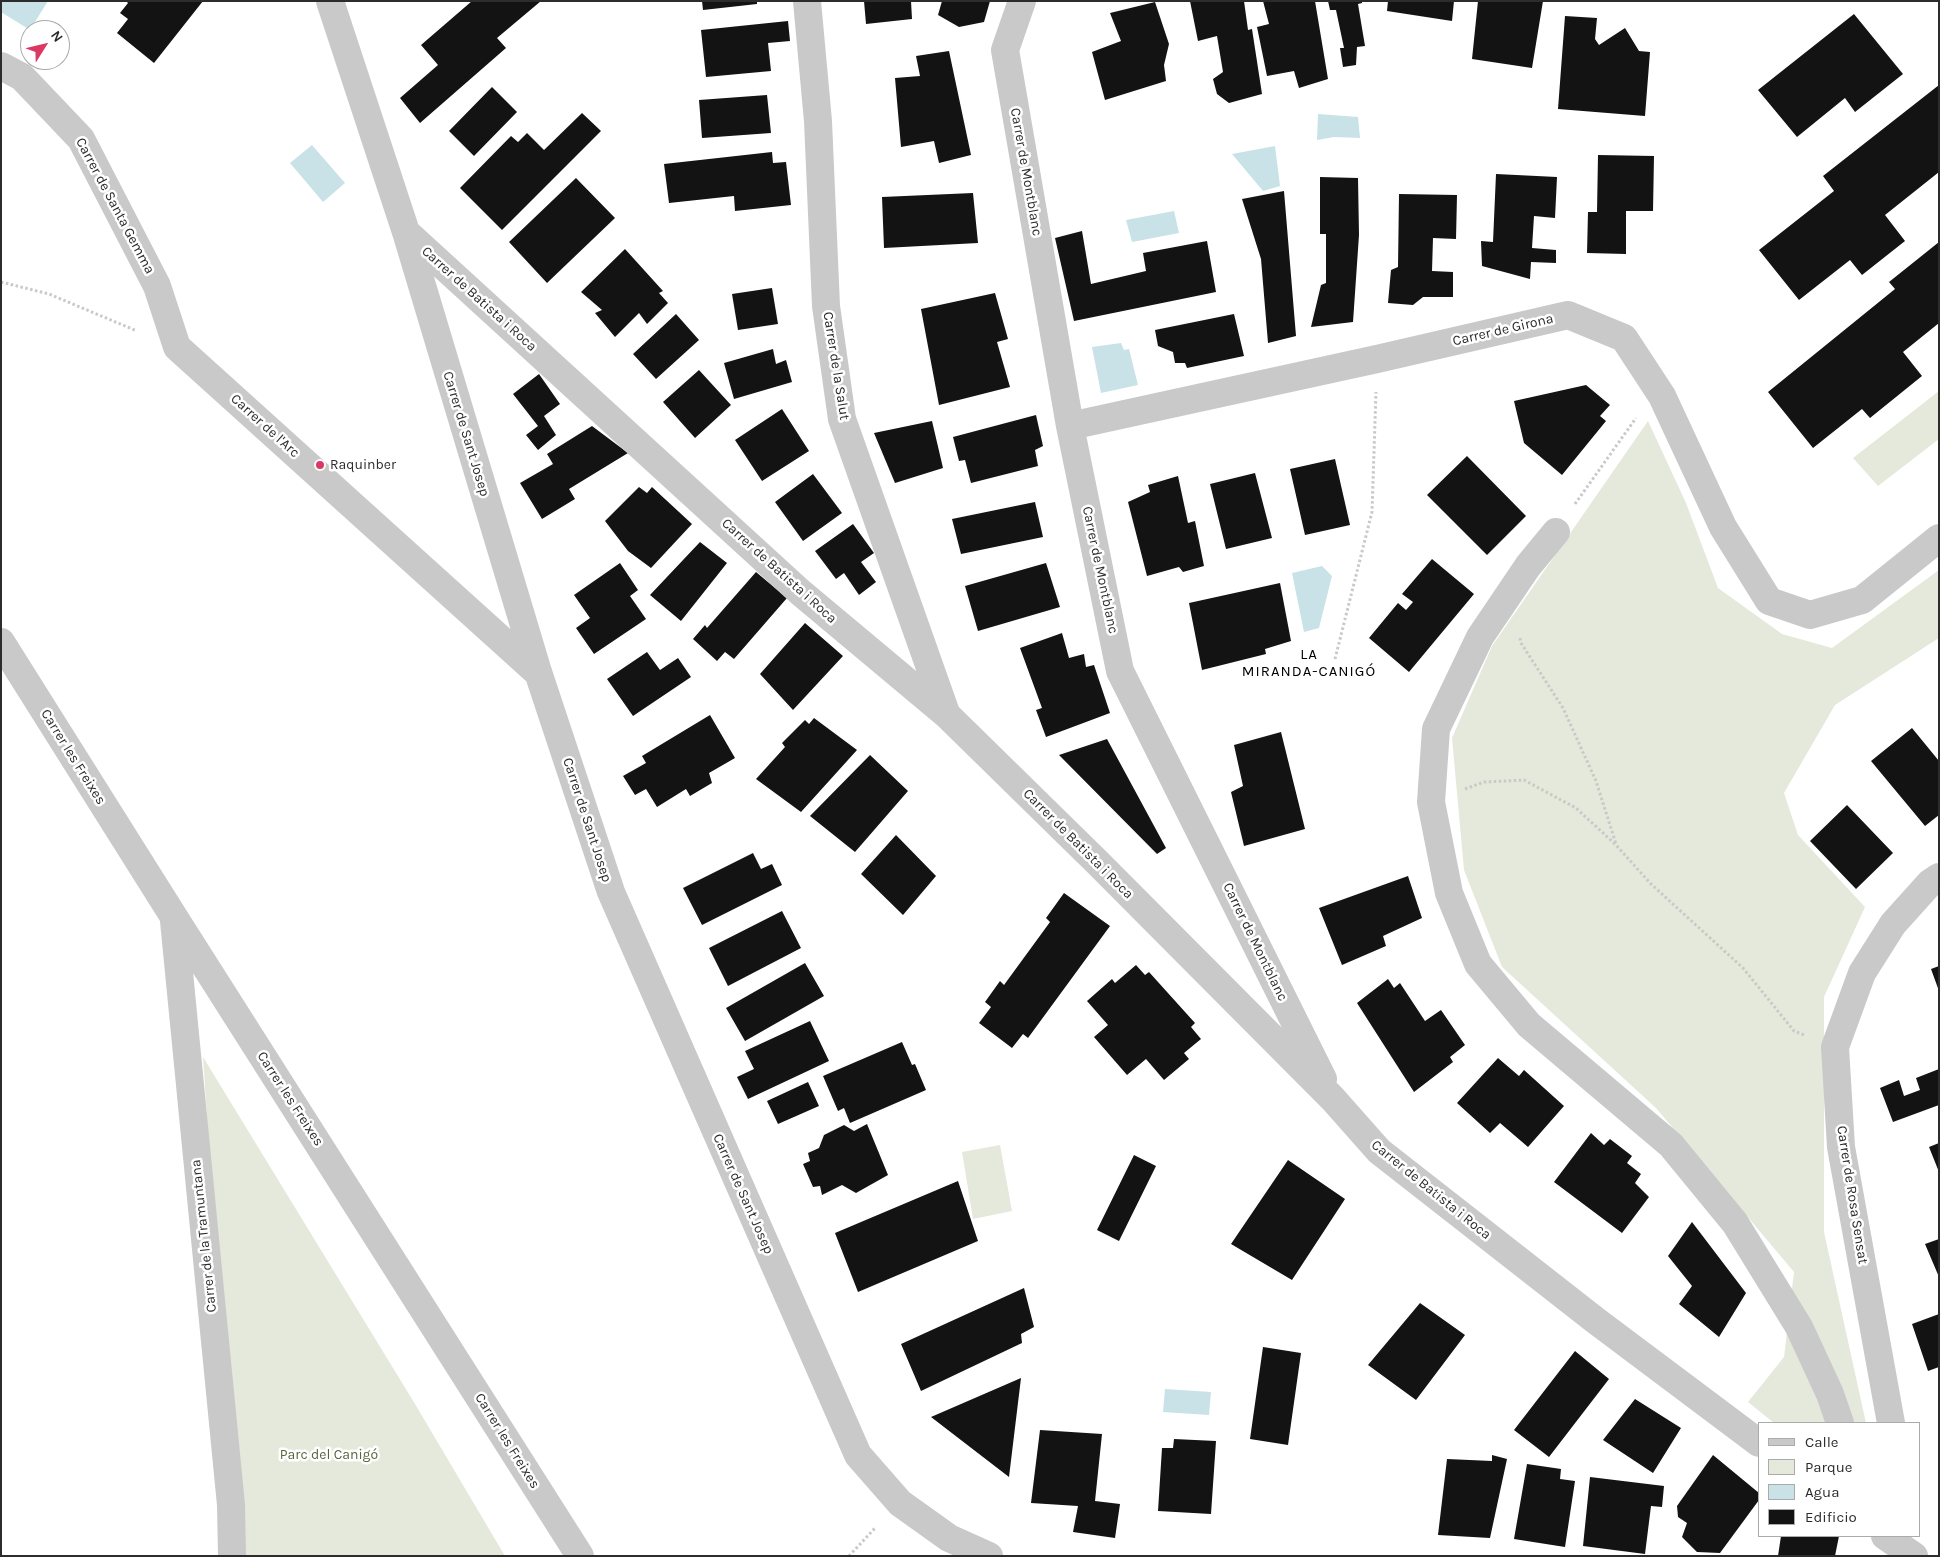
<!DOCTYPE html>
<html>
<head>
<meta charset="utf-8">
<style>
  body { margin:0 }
  #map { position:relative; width:1940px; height:1557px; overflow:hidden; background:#fff; font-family:Karla,sans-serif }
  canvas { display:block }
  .frame { position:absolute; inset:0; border:2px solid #2c2c2c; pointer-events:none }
  .legend { position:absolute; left:1758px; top:1422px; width:162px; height:115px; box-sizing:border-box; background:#fff; border:1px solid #ababab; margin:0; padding:6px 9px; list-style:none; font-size:15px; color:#2c2c2c }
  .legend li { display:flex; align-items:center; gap:10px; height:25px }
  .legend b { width:25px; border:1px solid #ababab }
  .north { position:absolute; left:20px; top:20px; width:50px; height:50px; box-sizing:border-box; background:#fff; border:1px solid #ababab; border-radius:50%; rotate:54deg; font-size:14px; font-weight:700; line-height:20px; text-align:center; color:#2c2c2c }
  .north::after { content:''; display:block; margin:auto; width:18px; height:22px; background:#d93962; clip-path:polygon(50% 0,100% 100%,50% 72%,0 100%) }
</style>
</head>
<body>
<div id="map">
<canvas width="1940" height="1557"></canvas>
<div class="frame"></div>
<ul class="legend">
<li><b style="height:6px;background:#c9c9c9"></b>Calle</li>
<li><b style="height:14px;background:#e5e9db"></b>Parque</li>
<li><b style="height:14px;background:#c8e2e8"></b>Agua</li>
<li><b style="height:14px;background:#131313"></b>Edificio</li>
</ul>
<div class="north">N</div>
</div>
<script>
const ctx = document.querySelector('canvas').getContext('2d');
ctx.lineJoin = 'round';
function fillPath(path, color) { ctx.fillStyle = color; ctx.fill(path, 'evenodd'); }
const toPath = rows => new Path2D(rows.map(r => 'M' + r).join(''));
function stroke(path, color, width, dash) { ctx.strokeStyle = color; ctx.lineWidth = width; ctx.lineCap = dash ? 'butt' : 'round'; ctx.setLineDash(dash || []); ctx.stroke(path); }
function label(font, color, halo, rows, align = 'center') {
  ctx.font = font + ' Karla,sans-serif'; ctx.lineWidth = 5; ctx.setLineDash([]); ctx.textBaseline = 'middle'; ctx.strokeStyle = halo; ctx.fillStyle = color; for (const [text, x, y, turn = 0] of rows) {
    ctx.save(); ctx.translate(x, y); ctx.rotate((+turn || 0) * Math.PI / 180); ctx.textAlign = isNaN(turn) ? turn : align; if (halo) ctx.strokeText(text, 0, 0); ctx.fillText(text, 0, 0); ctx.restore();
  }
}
const green = toPath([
  [1939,391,1939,439,1878,486,1853,458],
  [1648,421,1686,503,1718,588,1782,634,1832,648,1939,570,1939,638,1835,705,1784,793,1798,835,1865,907,1824,997,1824,1232,1866,1423,1774,1423,1748,1402,1784,1357,1794,1272,1656,1108,1502,967,1464,870,1452,738,1492,646],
  [203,1057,415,1404,505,1556,236,1556],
  [1000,1145,1012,1211,973,1219,962,1152]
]);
const water = toPath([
  [1,1,48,1,30,30,1,12],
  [1318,114,1358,117,1360,138,1334,137,1317,140],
  [312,145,345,183,323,202,290,163],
  [1275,146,1280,186,1263,191,1232,154],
  [1174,211,1179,233,1132,242,1126,220],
  [1121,343,1124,350,1129,349,1138,385,1101,393,1092,347],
  [1322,566,1332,576,1319,628,1304,632,1292,573],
  [1165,1389,1211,1392,1209,1415,1163,1412]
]);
const building = toPath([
  [126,1,203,1,154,63,117,33,128,19,120,13,128,3],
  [472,1,541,1,497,38,506,48,420,123,400,98,438,65,421,45],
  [702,1,757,1,757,4,703,10],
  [864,1,911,1,912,19,866,24],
  [942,1,990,1,984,22,959,27,938,15],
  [1190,1,1244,1,1248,30,1252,29,1262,94,1229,103,1217,94,1213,79,1223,72,1217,36,1198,41],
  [1263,1,1315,1,1328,79,1299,88,1294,71,1267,76,1257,27,1269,24],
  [1328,1,1362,1,1362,3,1358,4,1365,46,1357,47,1356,65,1343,67,1340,48,1344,48,1336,10,1330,10],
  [1388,1,1454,1,1452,21,1387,11],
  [1478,1,1543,1,1532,68,1472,59],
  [1155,2,1169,44,1164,65,1166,81,1105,100,1092,52,1121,41,1110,13],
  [1854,14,1903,74,1855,112,1845,98,1797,137,1758,90],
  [1565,16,1597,18,1595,39,1599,45,1625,28,1639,51,1650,52,1645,116,1558,109],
  [788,21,790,41,768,43,771,71,706,77,701,30],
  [949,51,971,155,939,163,934,141,901,147,895,78,920,76,916,56],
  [1939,85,1939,172,1885,215,1905,241,1862,275,1850,260,1799,300,1759,250,1834,191,1823,176],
  [492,87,517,112,474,156,449,131],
  [767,95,771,133,702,138,699,100],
  [582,113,601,131,502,230,460,188,511,136,518,142,527,133,544,150],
  [772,152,773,163,786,162,791,205,735,211,734,196,669,203,664,164],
  [1598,155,1654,156,1653,211,1626,211,1626,254,1587,253,1588,212,1597,212],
  [1496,174,1557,177,1555,218,1534,216,1532,248,1556,250,1556,263,1531,262,1530,279,1482,266,1481,241,1493,242],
  [1320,177,1358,178,1359,235,1353,322,1311,327,1321,285,1326,283,1326,234,1320,234],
  [576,178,615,218,547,283,509,242],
  [1284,191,1296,336,1268,343,1261,259,1242,199],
  [973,193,978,243,884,248,882,197],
  [1399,194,1457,195,1456,239,1433,238,1432,271,1453,272,1453,297,1423,297,1413,305,1388,303,1391,270,1398,267],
  [1082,231,1091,284,1146,271,1143,253,1207,241,1216,292,1074,321,1055,238],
  [1939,242,1939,323,1903,352,1922,376,1870,418,1862,409,1813,448,1768,392,1895,289,1889,282],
  [625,249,663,291,659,293,668,303,647,324,639,313,615,337,595,313,602,310,581,292],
  [772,288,778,324,738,330,732,294],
  [995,293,1008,339,997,342,1010,387,939,405,921,309],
  [676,314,699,340,656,379,633,354],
  [1234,314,1244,356,1187,368,1185,363,1175,363,1173,352,1158,346,1155,330],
  [773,349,776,364,786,360,792,382,734,399,724,363],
  [699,370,731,405,695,438,663,402],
  [539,374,560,404,544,416,556,435,538,450,526,435,538,426,513,394],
  [1586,385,1610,405,1600,416,1606,421,1562,475,1524,443,1514,401],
  [782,409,809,451,762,481,735,440],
  [1036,415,1043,446,1035,450,1038,466,971,483,965,460,959,461,953,437],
  [932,421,943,468,895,483,874,433],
  [592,426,628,453,569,489,575,499,542,519,520,483,553,464,547,454],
  [1467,456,1526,516,1487,555,1427,495],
  [1335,459,1350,525,1305,535,1290,469],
  [1255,473,1272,538,1226,549,1210,484],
  [813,474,842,513,803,541,775,502],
  [1178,476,1188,523,1195,521,1204,566,1183,572,1179,567,1147,576,1128,502,1150,492,1148,485],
  [639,487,647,493,652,487,692,524,651,568,628,551,605,521],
  [1035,502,1043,537,961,554,952,519],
  [853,524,874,553,861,562,876,582,859,595,844,573,836,579,815,551],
  [700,542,727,563,681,621,650,595],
  [1432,559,1474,594,1409,672,1369,638,1398,603,1406,610,1413,602,1402,594],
  [620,563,638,590,630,596,646,619,594,654,576,628,590,618,574,595],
  [1046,563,1060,607,978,631,965,586],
  [756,572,787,598,734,659,725,652,717,661,693,639,705,625,707,628],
  [1280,583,1291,641,1265,649,1266,654,1202,670,1189,603],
  [805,623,843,656,793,710,760,674],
  [1062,633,1069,658,1084,654,1086,667,1094,665,1110,713,1046,737,1036,710,1042,708,1020,648],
  [647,652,660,670,678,658,691,677,633,716,607,679],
  [710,715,735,758,709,773,712,783,690,796,686,789,657,807,646,789,635,795,623,776,646,763,642,756],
  [814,718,857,750,801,812,756,779,785,747,782,743,805,720,809,724],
  [1912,728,1939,761,1939,815,1925,826,1871,761],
  [1281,732,1305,829,1244,846,1231,792,1243,786,1234,745],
  [1107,739,1166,848,1157,854,1059,755],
  [870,755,908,791,855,852,810,816],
  [1847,805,1893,853,1856,889,1810,841],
  [896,835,936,876,903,915,861,874],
  [753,853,761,869,772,864,782,885,702,925,683,888],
  [1408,876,1422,918,1383,936,1386,946,1342,965,1319,908],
  [1064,893,1110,926,1028,1038,1023,1034,1012,1048,979,1023,991,1007,985,1002,1000,981,1004,985,1050,922,1046,918],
  [782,911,801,948,728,986,709,948],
  [805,963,824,996,745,1041,726,1008],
  [1136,965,1145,975,1149,972,1195,1023,1191,1027,1201,1039,1184,1053,1189,1059,1164,1080,1146,1059,1127,1075,1094,1037,1108,1025,1087,1001,1112,979,1115,983],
  [1939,966,1939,991,1931,969],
  [1388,979,1394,988,1400,983,1425,1021,1441,1010,1465,1045,1450,1057,1453,1062,1414,1092,1357,1003],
  [810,1021,829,1061,748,1099,737,1077,754,1069,745,1051],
  [902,1042,912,1065,915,1064,926,1090,850,1123,844,1108,838,1111,823,1076],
  [1498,1058,1519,1076,1524,1070,1564,1106,1528,1147,1500,1123,1490,1133,1457,1103],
  [1939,1069,1939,1105,1893,1122,1880,1088,1899,1080,1904,1096,1920,1090,1916,1078],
  [808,1082,819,1106,778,1124,767,1101],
  [867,1124,888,1175,856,1193,842,1185,822,1195,820,1186,813,1187,803,1164,810,1161,808,1153,819,1148,824,1135,844,1125,854,1131],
  [1591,1133,1604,1145,1610,1139,1632,1156,1627,1163,1641,1174,1635,1183,1649,1197,1622,1233,1554,1182],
  [1939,1143,1939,1172,1929,1147],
  [1134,1155,1156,1166,1119,1241,1097,1230],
  [1288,1160,1345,1199,1292,1280,1231,1244],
  [958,1181,978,1241,858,1292,835,1233],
  [1692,1222,1746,1293,1719,1337,1679,1304,1692,1286,1668,1256],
  [1939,1239,1939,1277,1925,1244],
  [1024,1288,1034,1327,1021,1334,1022,1343,921,1391,901,1344],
  [1420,1303,1465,1335,1416,1400,1368,1365],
  [1939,1314,1939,1367,1928,1371,1912,1324],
  [1263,1347,1301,1353,1288,1445,1250,1439],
  [1575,1351,1609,1379,1549,1457,1514,1430],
  [1021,1378,1009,1477,931,1417],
  [1635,1399,1681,1428,1653,1473,1603,1440],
  [1040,1430,1102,1434,1095,1501,1120,1504,1115,1538,1073,1532,1078,1506,1031,1503],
  [1174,1439,1216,1441,1211,1514,1158,1511,1162,1448,1173,1448],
  [1492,1455,1507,1459,1490,1538,1438,1535,1447,1459,1492,1461],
  [1713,1455,1759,1493,1759,1500,1720,1553,1697,1552,1682,1537,1687,1523,1678,1517,1677,1506],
  [1527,1464,1561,1469,1560,1479,1575,1481,1565,1547,1514,1539],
  [1590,1477,1664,1486,1662,1507,1651,1506,1645,1554,1583,1546],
  [1781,1536,1839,1536,1835,1556,1778,1556]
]);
const path = toPath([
  [1,282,49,294,137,331],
  [1575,504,1636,418],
  [1520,638,1521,643,1563,708,1596,781,1616,844],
  [1335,659,1372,512,1376,392],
  [1465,789,1484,782,1524,780,1576,808,1616,845,1651,884,1743,968,1794,1031,1804,1035],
  [849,1556,876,1527]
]);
const minor = toPath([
  [330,1,406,232,538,672,611,892,858,1455,900,1503,949,1538,989,1556],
  [807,1,818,121,826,306,842,419,946,713],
  [1022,1,1005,50,1070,426,1120,671,1323,1079],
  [1,66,22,77,81,139,157,286,177,347,537,672],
  [406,232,800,592,947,715,1098,863,1333,1099,1379,1151,1595,1320,1759,1443],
  [1070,426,1377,359,1568,315,1624,338,1662,396,1723,527,1769,601,1810,615,1862,600,1939,538],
  [1556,532,1528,566,1480,637,1436,729,1431,802,1449,893,1478,964,1529,1025,1671,1145,1735,1223,1799,1327,1830,1394,1840,1423],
  [1,642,174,917,580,1556],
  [174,921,231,1505,232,1556],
  [1891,1423,1841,1147,1835,1047,1862,973,1893,924,1930,883,1939,877],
  [1885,1536,1914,1556]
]);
const markers = [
  [320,465,5,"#d93962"]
];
const streetNames = [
  ["Carrer de Montblanc",1026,172,80],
  ["Carrer de Santa Gemma",115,206,62],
  ["Carrer de Batista i Roca",479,299,42],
  ["Carrer de Girona",1503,330,-13],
  ["Carrer de la Salut",836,366,81],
  ["Carrer de l'Arc",265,426,42],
  ["Carrer de Sant Josep",466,434,73],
  ["Carrer de Montblanc",1100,570,78],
  ["Carrer de Batista i Roca",779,571,42],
  ["Carrer les Freixes",73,757,58],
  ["Carrer de Sant Josep",587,820,72],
  ["Carrer de Batista i Roca",1078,844,45],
  ["Carrer de Montblanc",1255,942,64],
  ["Carrer les Freixes",290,1099,57],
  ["Carrer de Batista i Roca",1431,1190,39],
  ["Carrer de Sant Josep",743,1194,66],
  ["Carrer de Rosa Sensat",1852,1195,81],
  ["Carrer de la Tramuntana",204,1236,-96],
  ["Carrer les Freixes",507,1441,58]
];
const poiNames = [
  ["Raquinber",330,465]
];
const parkNames = [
  ["Parc del Canigó",329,1455]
];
const neighbourhoodNames = [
  ["LA",1309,655],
  ["MIRANDA-CANIGÓ",1309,672]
];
fillPath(green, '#e5e9db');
fillPath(water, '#c8e2e8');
fillPath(building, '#131313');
stroke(path, '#c9c9c9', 3, [2.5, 2.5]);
stroke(minor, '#c9c9c9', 28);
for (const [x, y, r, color] of markers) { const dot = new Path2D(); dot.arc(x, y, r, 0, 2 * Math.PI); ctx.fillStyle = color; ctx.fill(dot); stroke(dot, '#fff', 2); }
label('14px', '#2c2c2c', '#fff', streetNames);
label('14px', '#2c2c2c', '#fff', poiNames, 'left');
label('14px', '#57653d', '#fff', parkNames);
ctx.letterSpacing = '1px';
label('15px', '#000', '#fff', neighbourhoodNames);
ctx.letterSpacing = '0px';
</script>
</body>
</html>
